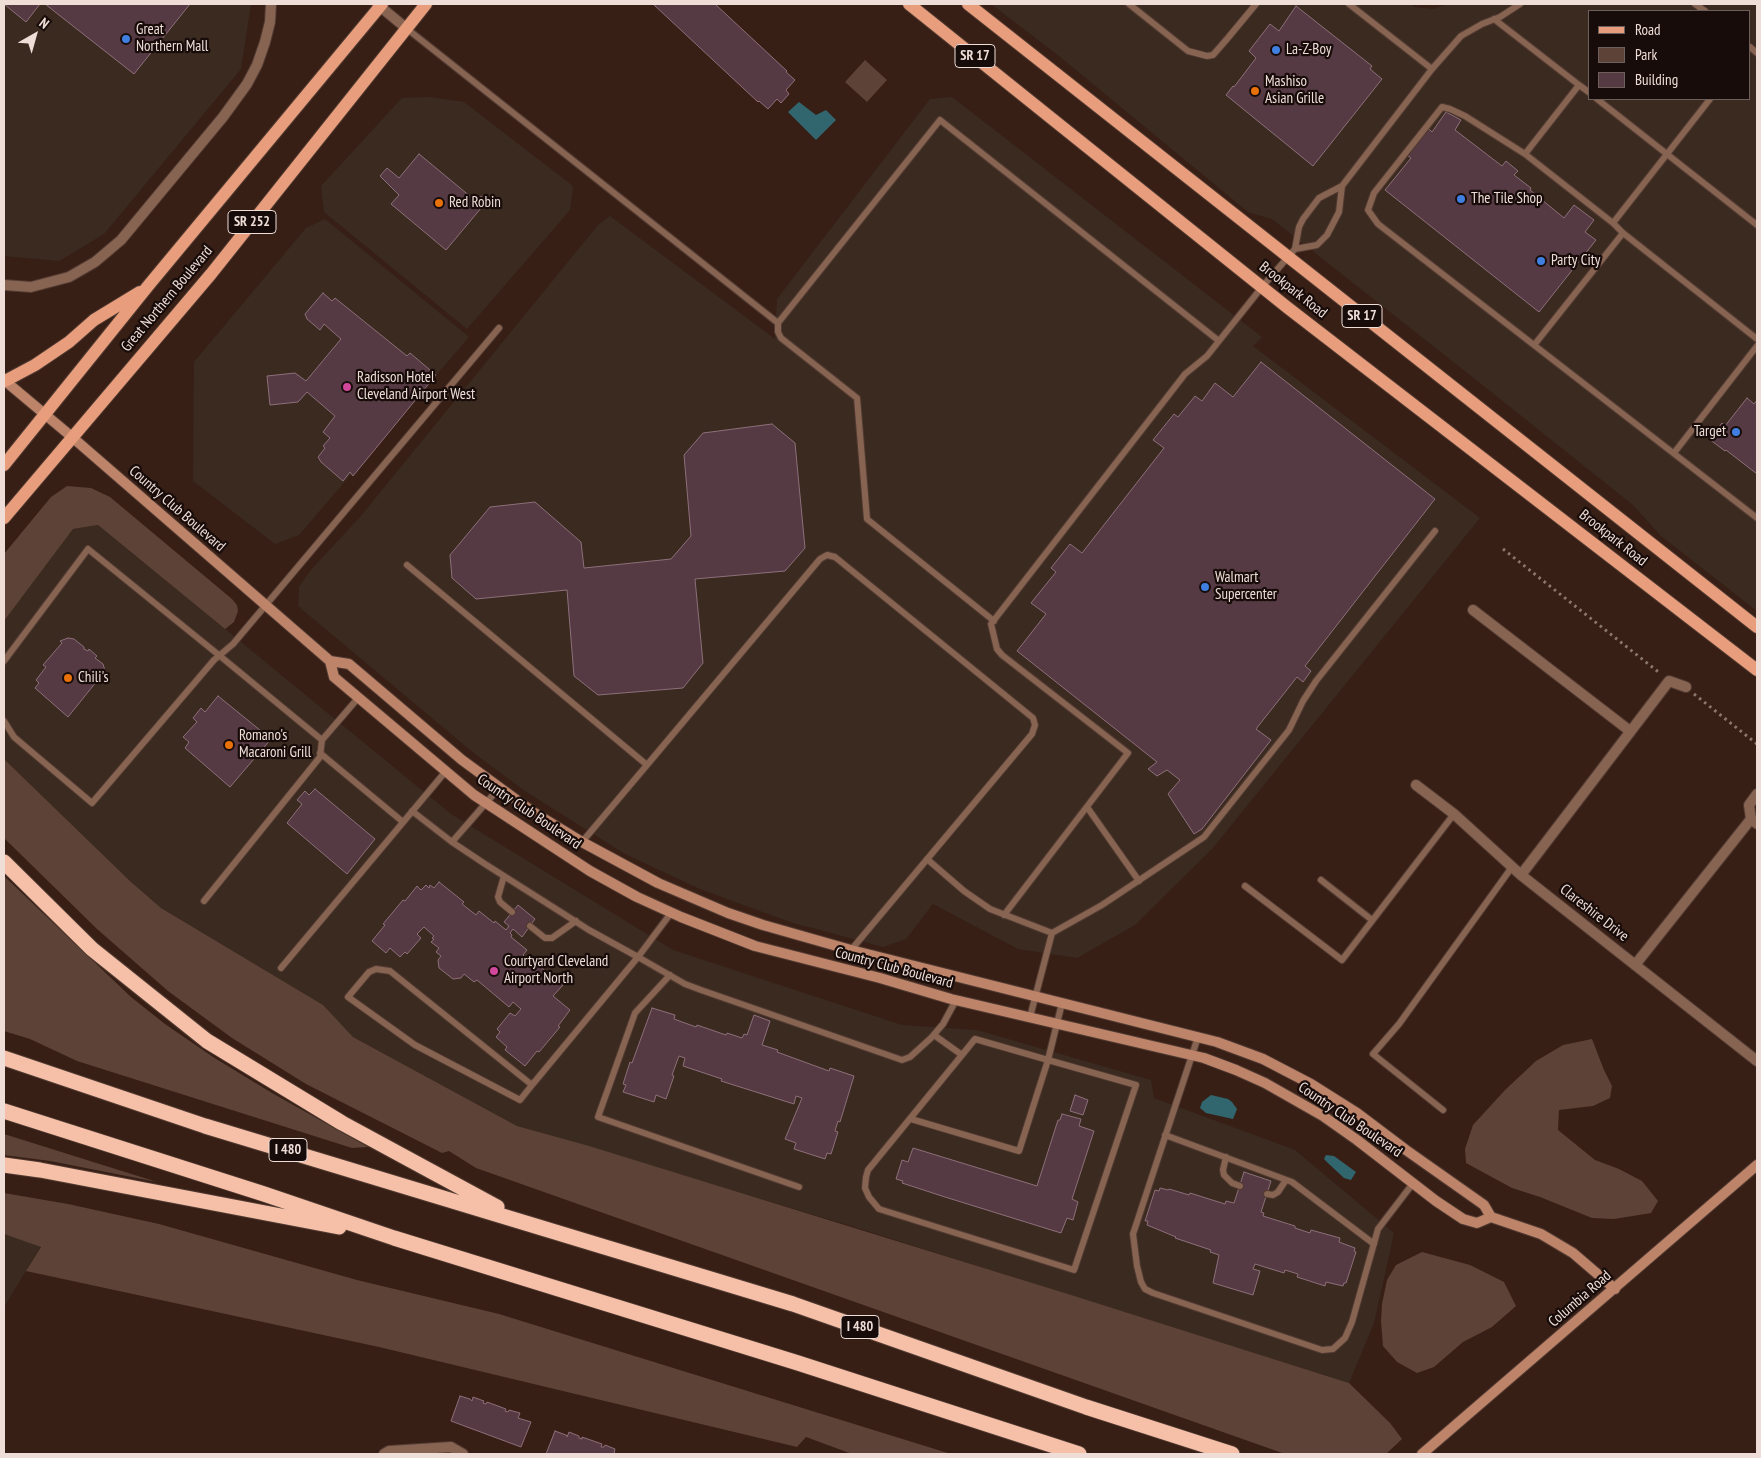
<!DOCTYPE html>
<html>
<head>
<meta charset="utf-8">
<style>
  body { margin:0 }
  #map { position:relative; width:1761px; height:1458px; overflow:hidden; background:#371f16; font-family:"PT Sans Narrow",sans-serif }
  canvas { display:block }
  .frame { position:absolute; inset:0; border:5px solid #efded8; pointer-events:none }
  .legend { position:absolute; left:1588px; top:10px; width:162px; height:90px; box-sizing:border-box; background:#170c09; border:1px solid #6d605c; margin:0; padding:6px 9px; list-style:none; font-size:15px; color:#efded8 }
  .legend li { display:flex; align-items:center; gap:10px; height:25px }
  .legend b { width:25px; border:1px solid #6d605c }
  .north { position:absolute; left:10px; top:10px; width:50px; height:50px; -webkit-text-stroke:4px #170c09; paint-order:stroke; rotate:38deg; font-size:14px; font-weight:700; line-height:20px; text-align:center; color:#efded8 }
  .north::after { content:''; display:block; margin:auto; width:18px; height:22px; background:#efded8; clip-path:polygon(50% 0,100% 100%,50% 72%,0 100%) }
</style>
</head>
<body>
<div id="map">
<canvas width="1761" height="1458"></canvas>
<div class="frame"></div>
<ul class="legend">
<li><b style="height:6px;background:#e89e7c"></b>Road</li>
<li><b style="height:14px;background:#5d4237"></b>Park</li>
<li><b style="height:14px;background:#553a44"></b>Building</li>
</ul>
<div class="north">N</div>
</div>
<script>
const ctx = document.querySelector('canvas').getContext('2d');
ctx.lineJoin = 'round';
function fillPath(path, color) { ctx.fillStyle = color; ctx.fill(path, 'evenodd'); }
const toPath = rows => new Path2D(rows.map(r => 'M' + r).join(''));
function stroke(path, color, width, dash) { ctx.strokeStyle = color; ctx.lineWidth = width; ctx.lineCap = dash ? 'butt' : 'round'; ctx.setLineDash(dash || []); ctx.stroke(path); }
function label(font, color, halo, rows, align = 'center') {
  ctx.font = font + ' "PT Sans Narrow",sans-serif'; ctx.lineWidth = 4.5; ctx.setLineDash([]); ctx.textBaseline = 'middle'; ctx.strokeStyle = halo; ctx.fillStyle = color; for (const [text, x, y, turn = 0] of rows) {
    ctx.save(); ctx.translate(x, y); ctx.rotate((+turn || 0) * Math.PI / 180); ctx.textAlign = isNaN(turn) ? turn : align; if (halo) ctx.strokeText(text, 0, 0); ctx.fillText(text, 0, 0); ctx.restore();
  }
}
const commercial = toPath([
  [4,4,251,4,241,69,104,234,59,261,4,256],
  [991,4,1410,4,1415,7,1433,9,1448,4,1757,4,1757,611,1661,536,1633,505,1480,383,1272,219,1248,212,1059,56],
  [1590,11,1750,11,1750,99,1590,99],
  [429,97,464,102,573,186,570,210,467,329,324,212,321,186,402,98],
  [952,97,1262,337,1253,346,1480,518,1212,849,1135,925,1077,958,1018,949,933,904,906,939,883,947,790,922,700,889,625,854,525,791,475,754,298,606,299,587,310,571,360,517,598,225,610,216,775,339,777,299,930,99],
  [325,219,469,337,299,535,275,544,193,481,194,362,306,228],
  [98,525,451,814,673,950,902,1025,977,1030,1151,1080,1154,1098,1295,1150,1394,1233,1374,1323,1349,1383,851,1226,517,1126,353,1037,322,1005,161,908,130,881,4,759,4,621,73,529],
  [4,1234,41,1246,4,1307]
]);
const green = toPath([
  [865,60,887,80,867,102,845,82],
  [67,486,91,488,110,497,232,599,237,605,238,611,234,622,225,629,98,525,73,529,4,621,4,554,51,497],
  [4,759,130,881,161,908,323,1005,353,1037,517,1126,589,1146,1068,1294,1349,1383,1390,1423,1402,1439,1386,1454,1285,1454,476,1168,449,1151,442,1153,306,1084,232,1038,168,991,97,929,4,838],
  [4,876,131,997,165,1024,213,1057,272,1093,368,1147,352,1148,77,1061,30,1039,4,1031],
  [1592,1039,1604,1070,1612,1086,1610,1098,1593,1106,1559,1110,1558,1130,1595,1160,1619,1169,1642,1181,1658,1201,1651,1213,1614,1219,1592,1218,1540,1197,1512,1188,1466,1163,1465,1149,1473,1125,1505,1090,1536,1061,1563,1045],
  [4,1134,157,1182,50,1161,4,1155],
  [4,1193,68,1204,159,1224,357,1280,499,1314,951,1454,852,1454,806,1437,797,1447,379,1347,26,1271,41,1247,4,1234],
  [1422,1252,1470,1265,1504,1282,1516,1306,1492,1327,1463,1342,1434,1367,1417,1373,1397,1362,1383,1346,1381,1321,1382,1304,1387,1280,1396,1265]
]);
const water = toPath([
  [799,102,816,115,826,110,836,120,816,140,788,112],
  [1211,1095,1228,1099,1232,1102,1237,1109,1233,1119,1206,1113,1200,1108,1202,1102],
  [1326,1155,1334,1156,1356,1172,1351,1180,1344,1178,1329,1164,1324,1159]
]);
const building = toPath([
  [4,4,40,4,26,22,4,4],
  [45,4,190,4,134,74,45,4],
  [653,4,715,4,787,71,786,72,795,80,786,90,789,94,781,103,777,99,768,109,759,101,758,102,653,4],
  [1296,6,1372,66,1370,69,1382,79,1313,166,1226,95,1233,86,1234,87,1256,58,1249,51,1270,24,1279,31,1296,6],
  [1446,112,1461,120,1455,130,1502,166,1506,161,1518,171,1514,175,1531,188,1530,190,1564,218,1574,205,1594,220,1585,232,1596,240,1539,312,1385,190,1411,158,1407,155,1428,128,1432,132,1446,112],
  [419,154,477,202,481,196,487,201,446,250,391,204,399,195,380,176,387,168,399,178,419,154],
  [323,293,332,301,335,298,407,356,410,353,436,375,353,476,350,472,343,481,321,462,318,457,325,448,323,446,330,438,323,432,335,416,307,392,298,402,270,405,267,376,295,373,306,381,341,339,324,324,320,330,307,319,305,314,323,293],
  [1261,362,1435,499,1305,666,1311,671,1303,682,1297,677,1256,729,1271,740,1202,829,1194,834,1168,794,1180,780,1167,770,1157,776,1148,769,1157,762,1017,651,1046,614,1031,603,1056,572,1051,568,1070,544,1082,553,1164,448,1153,440,1174,414,1178,417,1195,396,1202,401,1215,383,1233,397,1261,362],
  [1747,398,1754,404,1757,400,1757,474,1726,450,1725,451,1709,439,1722,423,1725,426,1747,398],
  [772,424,795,443,805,548,785,571,695,579,703,663,683,688,598,695,574,676,567,590,476,599,452,578,450,555,490,507,535,502,581,542,584,568,671,559,691,536,684,455,703,433,772,424],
  [68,638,74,639,84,647,84,649,88,651,89,649,97,656,95,658,103,664,105,671,68,717,35,688,39,683,36,680,46,667,43,665,62,643,60,641,68,638],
  [218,696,271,739,230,787,185,748,189,742,183,737,197,722,193,718,201,708,205,712,218,696],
  [315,789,375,839,347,874,287,823,302,804,297,800,305,791,309,795,315,789],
  [439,882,464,902,462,904,476,915,479,911,494,923,495,921,506,930,509,926,504,922,518,905,535,919,522,937,513,929,510,933,512,935,511,937,527,950,523,955,537,966,538,965,563,985,553,996,570,1010,558,1026,560,1027,539,1052,537,1051,525,1066,505,1050,507,1047,496,1037,500,1032,497,1029,510,1013,515,1016,521,1009,513,1002,509,1007,477,980,474,982,464,974,461,978,453,979,439,968,438,960,441,956,436,952,439,948,431,942,434,939,432,938,434,936,424,927,417,934,421,938,407,954,405,952,400,957,390,948,386,953,372,941,385,925,383,924,403,900,405,901,417,886,421,890,426,885,429,888,430,885,434,888,439,882],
  [652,1008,675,1015,674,1019,696,1027,697,1025,726,1035,727,1033,742,1038,744,1034,747,1035,754,1015,770,1021,762,1045,778,1050,777,1052,829,1071,830,1068,854,1076,840,1122,838,1121,835,1131,838,1132,831,1154,827,1153,825,1159,794,1149,796,1143,785,1139,802,1098,796,1096,794,1104,721,1081,722,1079,683,1066,685,1058,679,1056,672,1075,674,1076,666,1099,656,1095,654,1102,623,1092,626,1085,623,1084,630,1062,632,1063,652,1008],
  [1075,1095,1088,1100,1083,1115,1070,1111,1075,1095],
  [1062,1114,1081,1119,1079,1126,1094,1131,1072,1199,1078,1202,1073,1220,1067,1218,1061,1233,945,1197,902,1183,903,1181,896,1179,902,1160,908,1162,913,1148,1037,1186,1058,1120,1060,1120,1062,1114],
  [1244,1172,1271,1181,1261,1212,1264,1213,1263,1216,1295,1226,1295,1228,1310,1233,1311,1230,1340,1238,1339,1242,1355,1248,1354,1251,1356,1252,1346,1283,1344,1283,1343,1286,1326,1282,1325,1286,1297,1277,1298,1274,1285,1270,1284,1273,1255,1264,1253,1269,1260,1271,1253,1295,1213,1283,1219,1255,1210,1252,1211,1250,1175,1238,1176,1237,1147,1225,1148,1221,1145,1221,1155,1190,1159,1191,1160,1188,1168,1190,1169,1189,1189,1195,1190,1193,1225,1204,1226,1201,1234,1203,1244,1172],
  [460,1396,470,1399,472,1401,473,1397,484,1401,483,1403,486,1404,487,1402,506,1409,505,1411,508,1412,509,1410,520,1413,518,1418,531,1422,521,1447,451,1421,460,1396],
  [555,1431,566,1435,567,1437,569,1432,579,1436,579,1438,582,1439,582,1437,602,1444,601,1447,604,1447,605,1445,615,1449,614,1454,619,1454,546,1454,555,1431]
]);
const path = toPath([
  [1503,549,1661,674],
  [1694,694,1757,744]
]);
const lane = toPath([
  [1129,4,1188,51,1207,56,1213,55,1227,39,1256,4],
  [1695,4,1705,11],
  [1494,19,1579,85,1525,154,1465,116,1450,109,1442,107,1374,193,1368,210,1378,224,1757,518],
  [406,28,778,323,940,120,1219,341],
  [1750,47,1757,53],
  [1432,69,1461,36,1482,24,1500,17,1520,4],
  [1579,85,1590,93],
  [1597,99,1757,225],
  [1525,154,1613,223,1710,99],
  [1342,186,1339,212,1327,235,1317,245,1295,249,1299,227,1303,219,1319,198,1342,186,1432,69,1349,4],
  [1613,223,1623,233,1757,339],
  [778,323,778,332,781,338,857,398,867,519,994,621],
  [1535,344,1623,233],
  [1674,453,1757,346],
  [407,565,647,765,582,842],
  [4,661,88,549,220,656,322,740,359,697],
  [4,721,14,737,92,803,214,660,233,644,499,328],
  [320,753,403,822],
  [647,765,820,559,827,555,835,557,1033,718,1035,725,1032,734,851,950],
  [1087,807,1139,881],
  [412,811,452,842,499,788],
  [452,842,485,864,589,930,638,957,671,913],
  [927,859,964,891,990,909,1052,933,1030,1017],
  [504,876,498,897,500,902,512,912],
  [1321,880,1372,920],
  [1245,886,1342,960,1454,814],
  [204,901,320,757,322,740],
  [1004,915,1128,753,1002,655,997,649,991,624,1185,374,1207,356,1262,287,1295,249],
  [530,926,545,938,552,938,576,921],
  [1052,933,1102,905,1204,837,1289,730,1303,701,1316,681,1435,531],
  [281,968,446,771],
  [670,975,635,1013,598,1117,799,1187],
  [934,1035,962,1055,975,1039,1048,1060,1062,1003],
  [1198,1037,1133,1234,1137,1266,1141,1282,1145,1289,1153,1293,1322,1350,1333,1349,1345,1338,1352,1322,1378,1229,1414,1182],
  [532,1085,520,1100,415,1045,348,997,369,972,376,969,390,971,532,1085,638,957,685,984,701,990,902,1060,910,1057,931,1038,943,1024,956,1000],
  [1443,1110,1373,1054,1399,1024,1512,867],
  [911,1119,1019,1151,1048,1060,1136,1085,1074,1270,879,1209,869,1197,865,1188,866,1177,868,1170,962,1055],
  [1165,1135,1292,1182,1374,1244],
  [1226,1157,1223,1170,1224,1175,1232,1183,1240,1186],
  [1267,1194,1273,1195,1278,1192,1286,1180]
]);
const street = toPath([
  [377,4,406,28],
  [4,285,31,287,69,277,95,262,121,240,223,117,247,84,257,65,265,42,270,22,271,4],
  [1473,610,1630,731],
  [1416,785,1454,814,1521,875,1757,1061],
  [1751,819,1749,805,1757,794],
  [1521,875,1669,681,1686,687],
  [1635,965,1751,819,1757,824],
  [384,1454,389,1451,451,1447,463,1454]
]);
const secondary = toPath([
  [4,380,72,437,330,661,334,677,474,795,590,871,637,897,681,917,755,946,880,978,951,999,1204,1058,1236,1070,1265,1083,1323,1116,1357,1140,1436,1201,1463,1219,1477,1223,1491,1217],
  [330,661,349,664,462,760,533,812,582,842,658,883,728,913,763,925,851,950,1217,1042,1263,1059,1311,1084,1357,1113,1406,1150,1484,1205,1491,1217,1541,1234,1573,1253,1615,1289],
  [1422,1454,1757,1165]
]);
const primary = toPath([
  [909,4,1288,308,1757,670],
  [968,4,1757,627],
  [5,381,35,365,69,342,94,320,140,292],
  [4,465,148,286,382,4],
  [4,518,211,274,426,4]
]);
const highway = toPath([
  [4,862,92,949,207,1041,342,1123,497,1207],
  [4,1058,205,1126,793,1304,1086,1407,1232,1454],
  [4,1111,264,1194,394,1238,798,1363,1079,1454],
  [4,1165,40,1170,339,1227]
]);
const markers = [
  [126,39,5,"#3f7fe0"],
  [1276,50,5,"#3f7fe0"],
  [1255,91,5,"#e8710a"],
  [1461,199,5,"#3f7fe0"],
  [439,203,5,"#e8710a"],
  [1541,261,5,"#3f7fe0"],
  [347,387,5,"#d1479c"],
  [1736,432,5,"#3f7fe0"],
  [1205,587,5,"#3f7fe0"],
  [68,678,5,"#e8710a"],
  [229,745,5,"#e8710a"],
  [494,971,5,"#d1479c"]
];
const shields = [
  [975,56,40],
  [252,222,48],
  [1362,316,40],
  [288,1150,38],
  [860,1327,38]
];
const shieldNames = [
  ["SR 17",975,56],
  ["SR 252",252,222],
  ["SR 17",1362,316],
  ["I 480",288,1150],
  ["I 480",860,1327]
];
const poiNames = [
  ["Great",136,30],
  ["Northern Mall",136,47],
  ["La-Z-Boy",1286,50],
  ["Mashiso",1265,82],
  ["Asian Grille",1265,99],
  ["The Tile Shop",1471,199],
  ["Red Robin",449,203],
  ["Party City",1551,261],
  ["Radisson Hotel",357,378],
  ["Cleveland Airport West",357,395],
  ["Target",1726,432,"right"],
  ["Walmart",1215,578],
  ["Supercenter",1215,595],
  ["Chili's",78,678],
  ["Romano's",239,736],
  ["Macaroni Grill",239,753],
  ["Courtyard Cleveland",504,962],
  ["Airport North",504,979]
];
const streetNames = [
  ["Brookpark Road",1293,290,38],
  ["Great Northern Boulevard",167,299,-50],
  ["Country Club Boulevard",177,509,41],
  ["Brookpark Road",1613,538,38],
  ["Country Club Boulevard",529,812,34],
  ["Clareshire Drive",1594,913,38],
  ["Country Club Boulevard",894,968,15],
  ["Country Club Boulevard",1350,1120,34],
  ["Columbia Road",1580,1299,-41]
];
fillPath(commercial, '#3a2a20');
fillPath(green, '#5d4237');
fillPath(water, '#31666f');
fillPath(building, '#553a44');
stroke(building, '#8d6f79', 1);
stroke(lane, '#513a31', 8);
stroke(street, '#513a31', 12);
stroke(secondary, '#513a31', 12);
stroke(primary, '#513a31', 14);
stroke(highway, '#513a31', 17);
stroke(path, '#8c776f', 3, [2.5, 4]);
stroke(lane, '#876352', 6);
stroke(street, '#876352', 10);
stroke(secondary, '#bd846a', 10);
stroke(primary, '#e89e7c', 12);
stroke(highway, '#f6c0a8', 15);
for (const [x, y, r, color] of markers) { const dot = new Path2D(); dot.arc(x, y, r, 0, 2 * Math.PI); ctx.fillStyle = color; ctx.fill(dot); stroke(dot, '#170c09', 2); }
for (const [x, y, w] of shields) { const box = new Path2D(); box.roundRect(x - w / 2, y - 11.5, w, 23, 4); ctx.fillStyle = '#170c09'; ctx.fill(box); stroke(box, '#efded8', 1); }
label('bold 14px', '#efded8', null, shieldNames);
label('15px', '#efded8', '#170c09', poiNames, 'left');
label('15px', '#efded8', '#170c09', streetNames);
</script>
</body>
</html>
